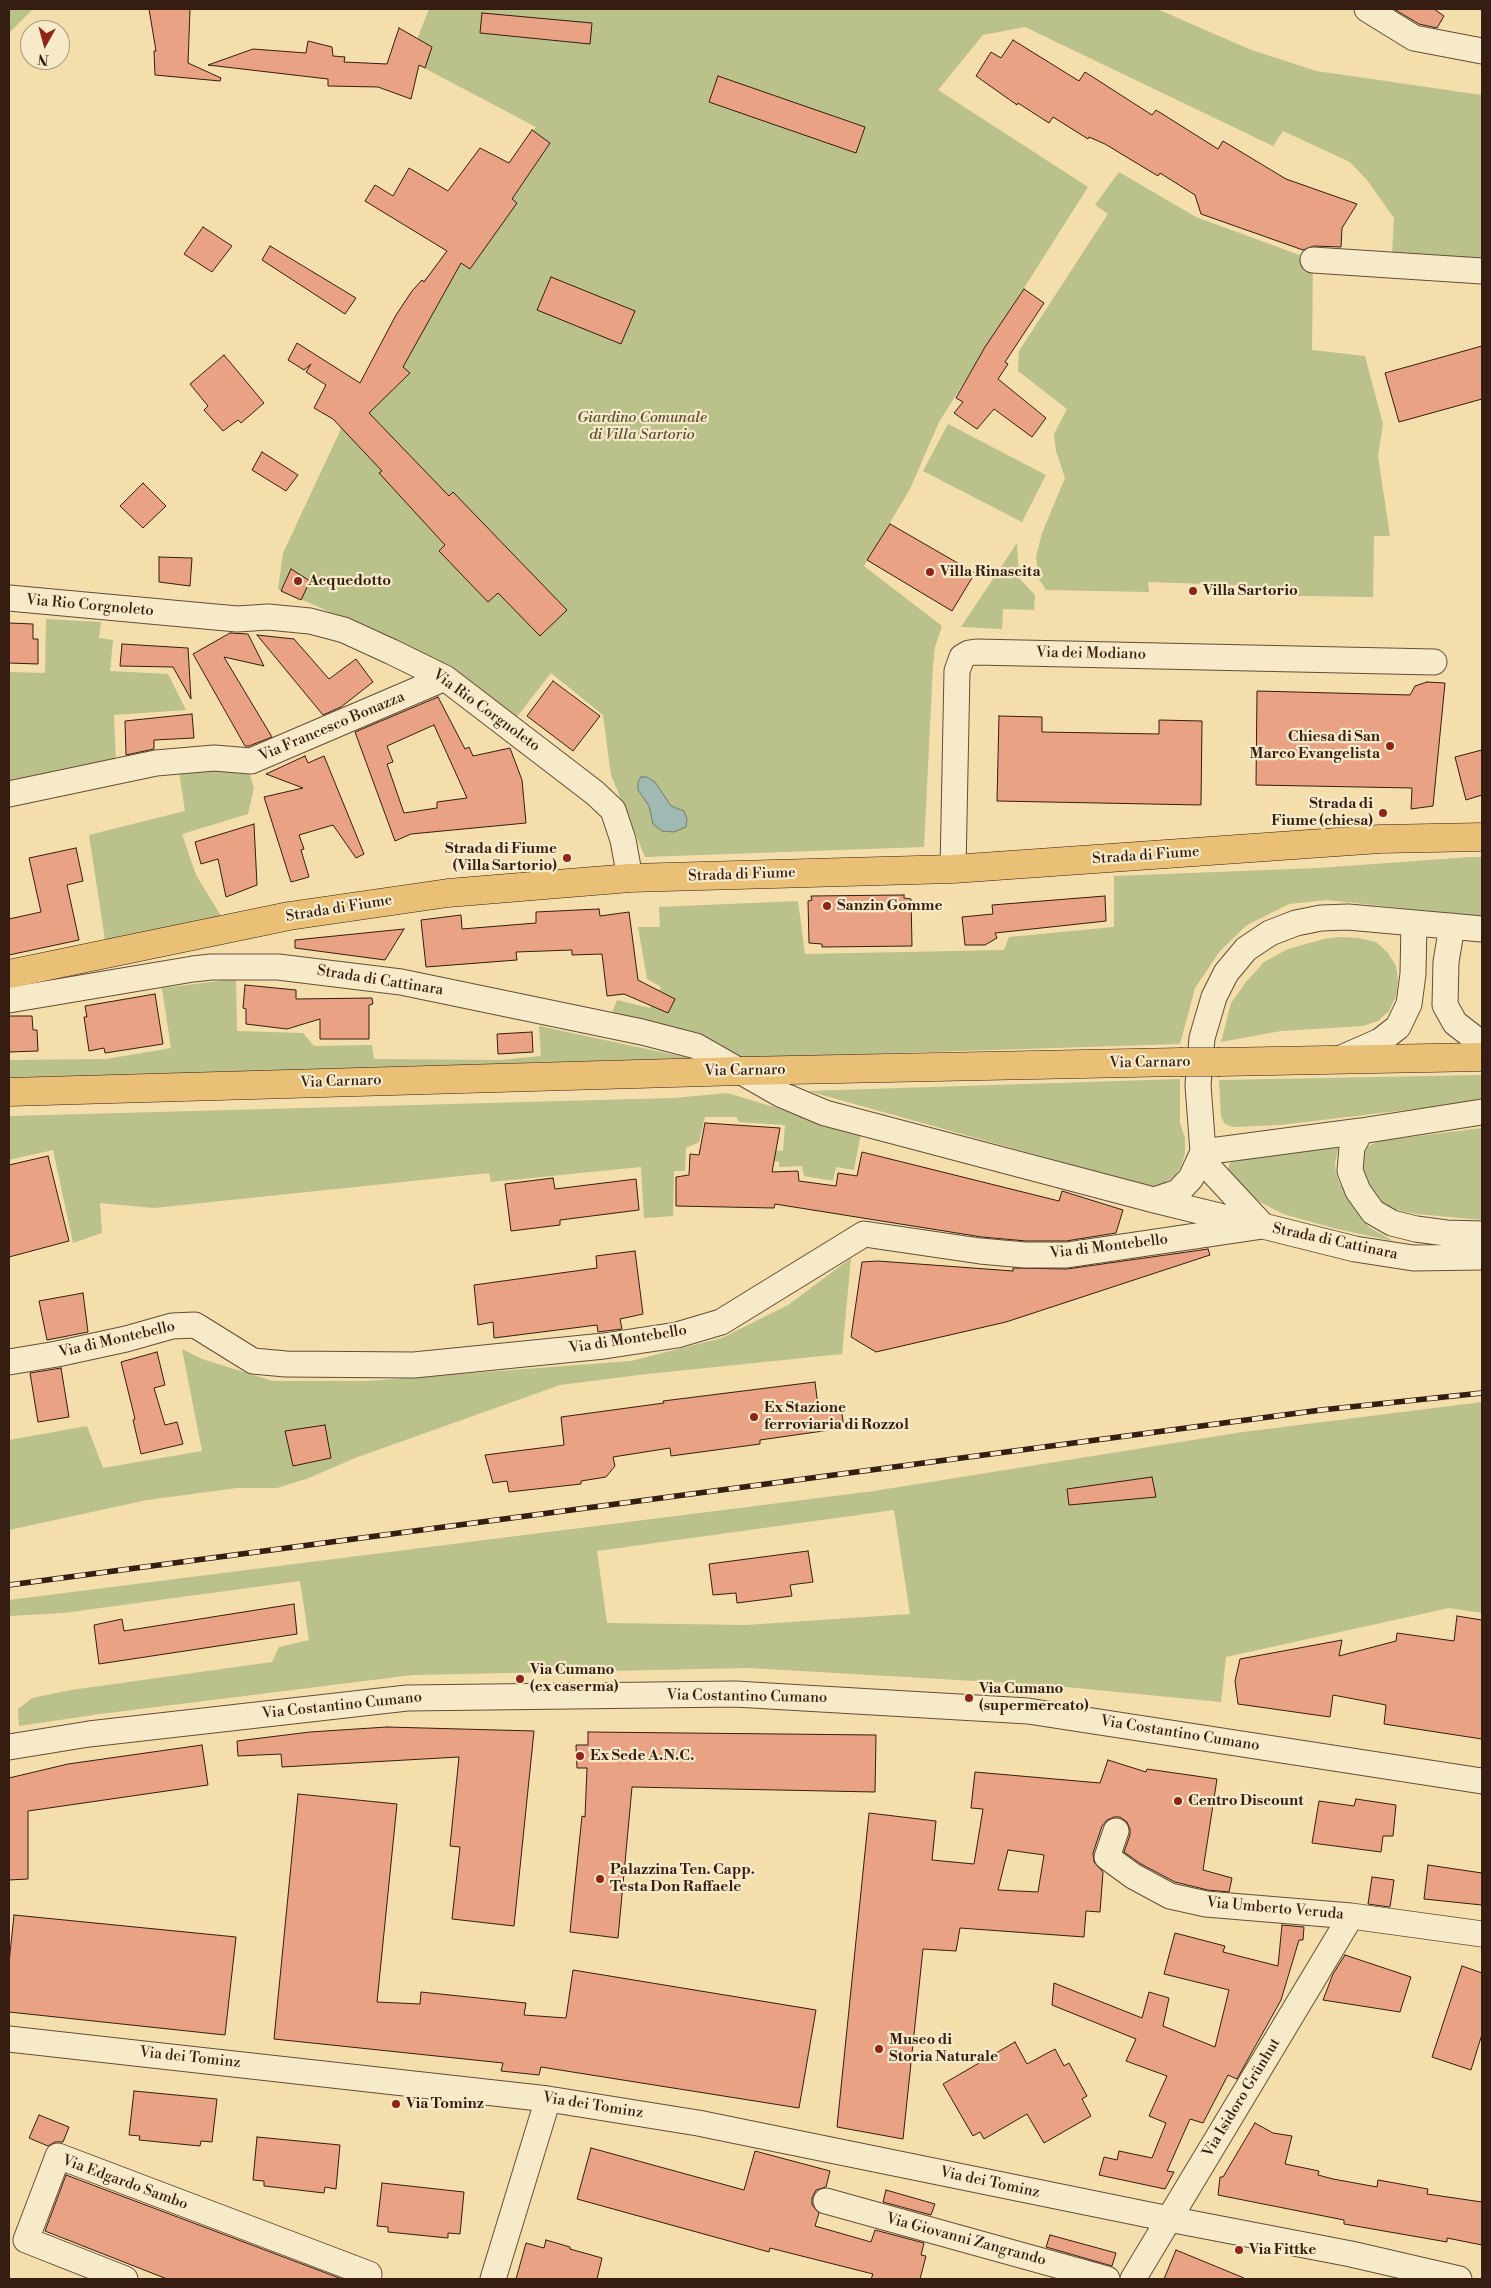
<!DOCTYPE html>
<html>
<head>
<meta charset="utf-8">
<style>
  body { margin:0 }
  #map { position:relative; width:1491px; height:2288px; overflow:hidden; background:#f3deac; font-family:"Libre Bodoni",serif }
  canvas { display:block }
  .frame { position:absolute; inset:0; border:10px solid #351d12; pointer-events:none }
  .north { position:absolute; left:20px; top:20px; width:50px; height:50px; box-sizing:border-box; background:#f7eac9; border:1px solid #a99880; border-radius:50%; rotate:187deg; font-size:14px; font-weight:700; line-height:20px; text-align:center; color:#351d12 }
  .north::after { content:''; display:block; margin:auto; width:18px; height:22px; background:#8f2418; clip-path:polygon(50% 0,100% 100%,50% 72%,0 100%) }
</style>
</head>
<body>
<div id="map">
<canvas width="1491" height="2288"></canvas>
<div class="frame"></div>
<div class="north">N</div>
</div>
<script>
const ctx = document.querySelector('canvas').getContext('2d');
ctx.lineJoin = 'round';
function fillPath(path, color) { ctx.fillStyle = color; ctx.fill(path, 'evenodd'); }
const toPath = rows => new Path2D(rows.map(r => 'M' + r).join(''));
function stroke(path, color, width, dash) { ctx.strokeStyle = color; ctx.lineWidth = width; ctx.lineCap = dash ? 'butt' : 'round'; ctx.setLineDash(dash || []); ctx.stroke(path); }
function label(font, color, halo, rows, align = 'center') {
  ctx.font = font + ' "Libre Bodoni",serif'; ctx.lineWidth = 4.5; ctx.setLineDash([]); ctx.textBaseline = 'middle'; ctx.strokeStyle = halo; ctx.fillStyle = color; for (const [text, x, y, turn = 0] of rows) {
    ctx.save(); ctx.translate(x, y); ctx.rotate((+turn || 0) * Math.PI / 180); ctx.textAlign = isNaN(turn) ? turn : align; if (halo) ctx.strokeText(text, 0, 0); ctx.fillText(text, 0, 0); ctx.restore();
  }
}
const green = toPath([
  [9,9,33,9,9,33],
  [429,9,1157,9,1249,49,1316,71,1482,95,1482,260,1392,255,1394,218,1367,180,1350,162,1283,131,1273,146,1025,27,983,35,938,90,1088,187,939,422,910,489,864,566,942,626,935,647,933,665,924,847,645,857,611,775,603,715,551,673,516,718,449,665,278,589,283,553,341,429,339,426,345,418,343,416,396,315,412,291,429,275,536,127,409,60],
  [1119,172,1196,217,1313,260,1312,350,1365,356,1383,424,1378,456,1390,536,1374,536,1373,597,1237,595,1237,585,1148,582,1149,592,1046,590,1039,579,1036,557,1042,533,1065,478,1056,451,1054,434,1067,409,1018,371,1019,351,1108,214,1095,205],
  [948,424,1046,475,1022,522,923,471],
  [1017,543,1019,578,1035,595,1034,610,1003,609,1002,629,961,627],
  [46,619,101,622,99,638,113,640,110,671,168,674,186,710,114,715,116,762,9,784,9,672,45,673],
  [248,769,254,788,248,814,182,834,196,875,221,916,105,940,89,835,185,811,179,771],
  [1470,857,1482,857,1482,917,1327,900,1289,904,1247,925,1220,951,1195,988,1180,1044,744,1058,700,1033,611,1015,617,1000,650,1008,661,987,647,979,638,927,660,927,659,907,798,901,805,954,1004,950,1009,937,1114,927,1114,876,1319,868],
  [1340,937,1358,938,1376,942,1388,953,1396,966,1398,981,1396,996,1389,1011,1378,1021,1363,1026,1281,1031,1221,1042,1231,1003,1246,982,1264,962,1288,949,1324,939],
  [236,979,237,1031,303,1033,314,1046,372,1045,374,1059,500,1060,541,1056,539,1026,689,1058,9,1079,9,1060,106,1059,171,1048,162,988],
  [1482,1075,1482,1099,1457,1104,1280,1125,1233,1127,1225,1124,1221,1117,1219,1080],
  [1180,1079,1180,1123,1185,1138,1185,1154,1181,1166,1175,1176,1165,1183,1151,1187,808,1091],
  [727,1093,861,1133,854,1170,836,1167,833,1181,804,1176,802,1166,779,1167,779,1162,751,1157,752,1148,783,1151,785,1125,739,1122,736,1117,705,1117,699,1142,686,1148,685,1171,674,1171,673,1216,644,1218,641,1167,491,1182,489,1173,154,1208,100,1203,102,1233,73,1243,53,1150,9,1160,9,1116,674,1098],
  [1482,1128,1482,1220,1417,1214,1397,1210,1383,1204,1373,1192,1361,1166,1362,1156,1367,1147,1379,1141],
  [1339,1145,1335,1164,1336,1174,1340,1184,1369,1227,1393,1241,1337,1229,1283,1214,1260,1202,1243,1190,1227,1170,1231,1162,1236,1160],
  [851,1258,842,1354,647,1374,560,1385,355,1458,309,1478,277,1488,237,1488,147,1500,9,1530,9,1440,87,1426,103,1468,202,1451,182,1349,202,1359,273,1381,368,1381,631,1361,722,1338,788,1305],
  [1482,1402,1482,1613,1449,1608,1226,1657,1221,1702,1045,1685,749,1668,413,1675,100,1714,19,1726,18,1709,32,1698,71,1690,272,1662,279,1647,309,1640,300,1581,63,1613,9,1616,9,1600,874,1491,1243,1432],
  [894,1510,910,1614,746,1625,607,1623,597,1551]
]);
const water = toPath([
  [641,777,647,777,655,782,671,806,684,811,687,819,686,827,674,832,662,831,653,824,649,806,638,790,638,782,641,777]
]);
const building = toPath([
  [149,9,190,9,188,63,221,78,220,81,155,75,154,51,156,51,149,9],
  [1394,9,1434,9,1444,16,1437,28,1419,24,1394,9],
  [482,13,592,23,590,44,480,33,482,13],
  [399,28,432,47,425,68,419,65,411,99,378,87,328,86,328,79,208,65,253,49,306,53,308,41,332,47,333,56,345,57,344,62,387,64,399,28],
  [1013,40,1079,81,1085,72,1152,115,1156,110,1218,149,1223,141,1286,179,1357,204,1342,228,1341,247,1314,246,1303,250,1201,214,1195,195,1160,173,1158,176,1105,144,1089,137,1088,139,1053,117,1049,123,1018,103,1017,105,976,76,991,52,1001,58,1013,40],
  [718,76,865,127,856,153,709,102,718,76],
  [532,130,550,143,512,199,517,203,470,269,461,263,403,367,410,373,369,413,449,496,453,492,567,610,540,636,498,593,488,602,439,551,445,545,379,473,382,471,333,419,314,408,326,385,306,372,311,364,304,370,288,360,297,343,360,383,396,315,412,291,422,280,424,282,447,251,365,201,375,185,393,196,409,168,448,191,480,148,509,163,532,130],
  [203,227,232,246,212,272,184,254,203,227],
  [270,246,356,298,345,314,262,260,270,246],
  [551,277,635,311,621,344,537,310,551,277],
  [1024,289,1044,303,1005,362,1008,364,998,379,1046,418,1032,437,994,409,977,429,954,413,963,402,956,398,985,347,1024,289],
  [1482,346,1482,399,1399,422,1385,373,1482,346],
  [224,355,264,403,241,423,238,420,223,431,204,410,208,406,190,384,224,355],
  [262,452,298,475,286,491,252,470,262,452],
  [143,483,166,506,143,528,120,506,143,483],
  [890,524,975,573,952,611,867,560,890,524],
  [159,557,192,558,190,586,159,582,159,557],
  [291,569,310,581,301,600,281,591,291,569],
  [9,623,33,624,33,639,38,639,38,664,9,663,9,623],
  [230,633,248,634,264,666,224,657,272,737,249,746,245,746,193,654,230,633],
  [257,635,294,639,329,679,356,659,373,682,341,707,323,715,257,635],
  [122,644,188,648,191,699,173,667,120,666,122,644],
  [553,681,600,716,573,751,527,716,553,681],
  [1427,682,1445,683,1433,806,1411,809,1412,788,1256,785,1257,691,1410,695,1415,686,1427,682],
  [438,697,465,749,469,747,473,756,510,748,522,780,526,823,411,834,395,841,355,732,438,697],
  [434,725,467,798,437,802,437,808,404,813,387,764,393,762,387,746,434,725],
  [192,714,194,738,154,740,154,749,126,755,125,721,192,714],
  [999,716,1042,717,1042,732,1159,734,1159,720,1202,721,1201,805,997,801,999,716],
  [1482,750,1482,795,1466,800,1455,757,1482,750],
  [305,756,308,763,324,756,364,854,356,858,333,825,299,835,304,849,301,850,309,877,291,882,264,797,303,788,266,774,305,756],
  [254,824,257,885,226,897,218,859,201,864,195,842,254,824],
  [76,848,83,881,67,885,79,940,9,955,9,919,41,912,29,858,76,848],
  [904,895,904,898,911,899,912,946,822,947,822,944,809,943,808,901,812,900,811,896,904,895],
  [1105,896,1106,921,995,933,997,938,985,945,965,945,962,917,993,914,992,905,1105,896],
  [599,909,600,916,629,912,638,980,675,999,668,1013,624,994,607,996,602,954,572,955,572,950,516,952,517,960,426,967,421,920,461,915,462,929,536,923,536,912,599,909],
  [404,929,385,960,295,948,295,940,404,929],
  [245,985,296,990,296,999,372,998,373,1004,369,1005,369,1039,320,1039,320,1019,287,1029,246,1024,246,1009,243,1008,245,985],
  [155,994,163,1044,105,1053,104,1048,89,1051,84,1017,87,1017,85,1006,155,994],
  [9,1016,32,1016,33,1030,37,1030,38,1051,9,1052,9,1016],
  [532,1032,533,1052,498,1054,497,1034,532,1032],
  [705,1123,780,1128,772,1172,798,1171,799,1181,836,1186,838,1173,857,1176,862,1152,1059,1201,1062,1191,1123,1210,1116,1233,1066,1241,1026,1241,982,1237,775,1204,774,1208,676,1206,676,1177,689,1175,690,1154,699,1155,705,1123],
  [48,1156,69,1241,9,1257,9,1165,48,1156],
  [553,1178,555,1189,636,1179,639,1210,560,1220,560,1225,511,1231,505,1184,553,1178],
  [1208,1249,1210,1255,1006,1322,876,1352,851,1337,862,1262,878,1261,1013,1271,1013,1268,1067,1269,1208,1249],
  [635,1251,643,1314,620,1319,622,1329,598,1332,597,1325,494,1338,493,1322,478,1325,474,1285,597,1268,596,1256,635,1251],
  [83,1293,88,1332,47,1340,39,1301,83,1293],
  [157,1352,165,1385,154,1388,165,1425,177,1422,183,1444,141,1454,133,1420,135,1419,121,1362,157,1352],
  [61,1368,69,1417,38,1422,30,1373,61,1368],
  [815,1382,818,1406,838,1404,838,1406,841,1406,844,1428,760,1440,760,1444,671,1456,670,1448,613,1457,615,1466,606,1477,581,1481,581,1484,509,1492,507,1481,493,1483,485,1455,564,1445,561,1417,664,1403,663,1401,815,1382],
  [325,1425,331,1458,293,1466,285,1431,325,1425],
  [1152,1477,1156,1497,1069,1505,1067,1489,1152,1477],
  [808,1551,813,1582,790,1585,792,1596,737,1603,736,1593,713,1595,709,1564,808,1551],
  [294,1604,297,1634,99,1664,94,1625,122,1619,124,1631,294,1604],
  [1457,1616,1482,1620,1482,1739,1384,1724,1386,1705,1333,1695,1330,1717,1238,1704,1235,1681,1240,1659,1342,1640,1339,1656,1396,1641,1397,1633,1454,1641,1457,1616],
  [387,1727,534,1731,514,1926,452,1919,460,1847,450,1846,459,1757,282,1767,281,1754,238,1756,237,1741,310,1732,387,1727],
  [588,1732,876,1735,875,1792,632,1787,618,1938,570,1932,582,1816,585,1817,587,1768,577,1768,576,1745,588,1745,588,1732],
  [202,1745,208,1785,28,1811,28,1879,9,1880,9,1778,68,1764,202,1745],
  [1108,1760,1146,1772,1147,1769,1217,1779,1203,1870,1232,1878,1229,1892,1208,1890,1175,1882,1141,1864,1124,1852,1130,1835,1130,1829,1127,1822,1120,1817,1114,1817,1107,1820,1102,1826,1093,1853,1094,1862,1103,1872,1100,1912,1086,1911,1084,1937,960,1928,956,1951,923,1949,903,2139,837,2127,869,1813,936,1821,932,1860,974,1864,983,1809,971,1808,975,1772,1100,1783,1108,1760],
  [1008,1850,1044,1855,1038,1892,998,1890,1008,1850],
  [298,1794,397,1804,377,2002,420,2004,421,1992,526,2003,524,2015,566,2018,573,1970,816,2010,799,2108,541,2067,539,2075,501,2071,503,2063,274,2039,298,1794],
  [1356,1799,1396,1805,1393,1836,1383,1836,1381,1852,1312,1843,1319,1801,1354,1806,1356,1799],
  [1428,1865,1482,1873,1482,1905,1424,1899,1428,1865],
  [1372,1877,1394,1880,1390,1907,1368,1904,1372,1877],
  [14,1915,236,1937,225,2035,9,2012,9,1963,14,1915],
  [1282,1925,1304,1927,1303,1940,1299,1940,1281,2000,1237,2079,1228,2075,1203,2123,1190,2119,1167,2171,1174,2172,1165,2189,1099,2175,1104,2157,1117,2160,1119,2151,1152,2158,1166,2123,1149,2116,1167,2076,1126,2061,1136,2039,1052,2005,1054,1983,1142,2018,1149,1992,1169,1998,1163,2026,1215,2047,1229,1990,1164,1974,1175,1933,1225,1946,1223,1952,1278,1966,1282,1925],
  [1345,1955,1411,1977,1400,2012,1323,2000,1333,1974,1345,1955],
  [1462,1966,1482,1973,1482,2034,1471,2070,1432,2057,1462,1966],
  [1015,2042,1027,2064,1055,2049,1064,2066,1069,2063,1087,2096,1082,2099,1091,2116,1044,2143,1027,2114,984,2139,980,2132,973,2136,943,2084,1015,2042],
  [134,2091,217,2099,212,2142,201,2141,200,2146,139,2140,140,2136,129,2135,134,2091],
  [39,2115,69,2127,63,2142,55,2142,48,2146,29,2138,39,2115],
  [1255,2123,1273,2133,1292,2136,1285,2164,1319,2171,1318,2175,1333,2179,1377,2187,1378,2180,1428,2189,1427,2194,1482,2202,1482,2245,1447,2238,1447,2242,1344,2224,1344,2220,1218,2195,1220,2177,1223,2177,1255,2123],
  [257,2137,340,2145,336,2189,325,2187,324,2193,264,2186,264,2181,253,2180,257,2137],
  [591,2148,744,2190,755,2151,830,2171,826,2187,816,2190,812,2198,812,2205,819,2213,815,2226,871,2242,875,2230,924,2243,921,2255,926,2256,920,2279,871,2279,873,2274,770,2248,769,2252,577,2199,591,2148],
  [66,2175,342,2279,167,2279,45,2231,66,2175],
  [382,2183,464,2192,460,2234,448,2233,448,2238,388,2232,388,2227,377,2226,382,2183],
  [886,2190,935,2204,931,2215,883,2202,886,2190],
  [1050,2235,1116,2253,1112,2266,1046,2247,1050,2235],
  [546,2240,570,2247,570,2249,602,2258,597,2279,516,2279,526,2243,544,2248,546,2240],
  [1176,2250,1244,2278,1244,2279,1164,2279,1176,2250]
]);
const minor = toPath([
  [1367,9,1414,38,1482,51],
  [1313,260,1482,271],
  [9,598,237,619,268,617,310,621,344,630,392,652,445,678,595,793,613,810,623,840,630,878],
  [9,794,156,763,214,758,251,761,445,678],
  [953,869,957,671,962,657,969,653,976,652,1434,662],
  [1452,926,1446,962,1445,1005,1455,1023,1482,1044],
  [1482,929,1348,917,1321,918,1296,923,1270,933,1246,949,1226,973,1214,997,1202,1038,1198,1085,1203,1152,1209,1168,1263,1226,1355,1249,1413,1258,1482,1257],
  [9,1000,193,969,211,967,278,967,401,982,642,1032,696,1046,780,1094,825,1113,1154,1200,1248,1223],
  [1339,1059,1380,1041,1398,1027,1409,1004,1413,974,1414,923],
  [1361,1131,1352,1147,1350,1171,1358,1191,1373,1212,1392,1223,1416,1229,1446,1233,1482,1234],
  [1154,1200,1178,1192,1191,1178,1203,1152,1361,1131,1482,1112],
  [9,1362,57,1354,126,1339,172,1326,195,1325,253,1361,286,1364,414,1365,604,1346,677,1335,721,1322,864,1234,980,1251,1025,1255,1067,1255,1263,1226],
  [9,1747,89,1734,407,1698,735,1694,1028,1711,1482,1781],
  [1116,1831,1107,1857,1133,1876,1170,1896,1206,1904,1351,1916,1482,1934],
  [9,2039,548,2099,698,2123,1169,2219,1351,2254,1459,2279],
  [826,2201,1107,2279],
  [125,2279,26,2240,58,2156,369,2274,367,2279],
  [493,2279,548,2099],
  [1133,2279,1351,1916]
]);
const major = toPath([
  [9,974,289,916,448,893,630,878,953,869,1380,839,1482,837],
  [1220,1062,1482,1057],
  [9,1092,742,1071,1180,1062]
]);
const rail = toPath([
  [9,1585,1321,1410,1482,1393]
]);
const majorBridge = toPath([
  [1180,1062,1220,1062]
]);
const markers = [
  [930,572,5,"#8f2418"],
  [298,581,5,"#8f2418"],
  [1193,591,5,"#8f2418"],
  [1390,746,5,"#8f2418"],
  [1383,813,5,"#8f2418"],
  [567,858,5,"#8f2418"],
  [827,906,5,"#8f2418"],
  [754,1417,5,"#8f2418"],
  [520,1679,5,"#8f2418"],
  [969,1698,5,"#8f2418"],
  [580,1756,5,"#8f2418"],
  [1178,1801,5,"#8f2418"],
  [600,1879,5,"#8f2418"],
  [879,2049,5,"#8f2418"],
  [396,2104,5,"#8f2418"],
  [1239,2250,5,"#8f2418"]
];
const parkNames = [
  ["Giardino Comunale",642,418],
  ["di Villa Sartorio",642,435]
];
const poiNames = [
  ["Villa Rinascita",940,572],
  ["Acquedotto",308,581],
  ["Villa Sartorio",1203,591],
  ["Chiesa di San",1380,737,"right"],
  ["Marco Evangelista",1380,754,"right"],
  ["Strada di",1373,804,"right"],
  ["Fiume (chiesa)",1373,821,"right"],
  ["Strada di Fiume",557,849,"right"],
  ["(Villa Sartorio)",557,866,"right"],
  ["Sanzin Gomme",837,906],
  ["Ex Stazione",764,1408],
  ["ferroviaria di Rozzol",764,1425],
  ["Via Cumano",530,1670],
  ["(ex caserma)",530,1687],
  ["Via Cumano",979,1689],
  ["(supermercato)",979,1706],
  ["Ex Sede A.N.C.",590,1756],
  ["Centro Discount",1188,1801],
  ["Palazzina Ten. Capp.",610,1870],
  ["Testa Don Raffaele",610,1887],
  ["Museo di",889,2040],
  ["Storia Naturale",889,2057],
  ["Via Tominz",406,2104],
  ["Via Fittke",1249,2250]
];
const streetNames = [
  ["Via Rio Corgnoleto",90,606,5],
  ["Via dei Modiano",1091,654,1],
  ["Via Rio Corgnoleto",486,711,36],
  ["Via Francesco Bonazza",332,727,-23],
  ["Strada di Fiume",1146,856,-4],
  ["Strada di Fiume",742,875,-2],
  ["Strada di Fiume",339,909,-9],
  ["Strada di Cattinara",380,981,9],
  ["Via Carnaro",1150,1063,-1],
  ["Via Carnaro",745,1071,-1],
  ["Via Carnaro",341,1082,-2],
  ["Strada di Cattinara",1335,1242,12],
  ["Via di Montebello",1109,1247,-7],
  ["Via di Montebello",117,1340,-13],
  ["Via di Montebello",628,1340,-9],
  ["Via Costantino Cumano",747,1697,1],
  ["Via Costantino Cumano",342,1706,-6],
  ["Via Costantino Cumano",1180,1734,9],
  ["Via Umberto Veruda",1275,1909,5],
  ["Via dei Tominz",190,2058,6],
  ["Via Isidoro Grünhut",1242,2098,-59],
  ["Via dei Tominz",593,2106,9],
  ["Via Edgardo Sambo",125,2183,20],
  ["Via dei Tominz",990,2183,12],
  ["Via Giovanni Zangrando",966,2240,15]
];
fillPath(green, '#bac18a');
fillPath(water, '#9ebab3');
stroke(water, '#747b73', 1);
fillPath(building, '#e9a283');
stroke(building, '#351d12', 1);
stroke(minor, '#644d38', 27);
stroke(major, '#351d12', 29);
stroke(minor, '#f7eac9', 25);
stroke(major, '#eabf76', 28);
stroke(rail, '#351d12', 5.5);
stroke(rail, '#f7eac9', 4, [11]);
stroke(majorBridge, '#351d12', 29, []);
stroke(majorBridge, '#eabf76', 28);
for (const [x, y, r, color] of markers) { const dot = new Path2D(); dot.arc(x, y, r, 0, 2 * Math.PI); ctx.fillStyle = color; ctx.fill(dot); stroke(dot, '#f7eac9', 2); }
label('italic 15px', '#5d4e36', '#f7eac9', parkNames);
label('bold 15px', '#351d12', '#f7eac9', poiNames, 'left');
label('15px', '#351d12', '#f7eac9', streetNames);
</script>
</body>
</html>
